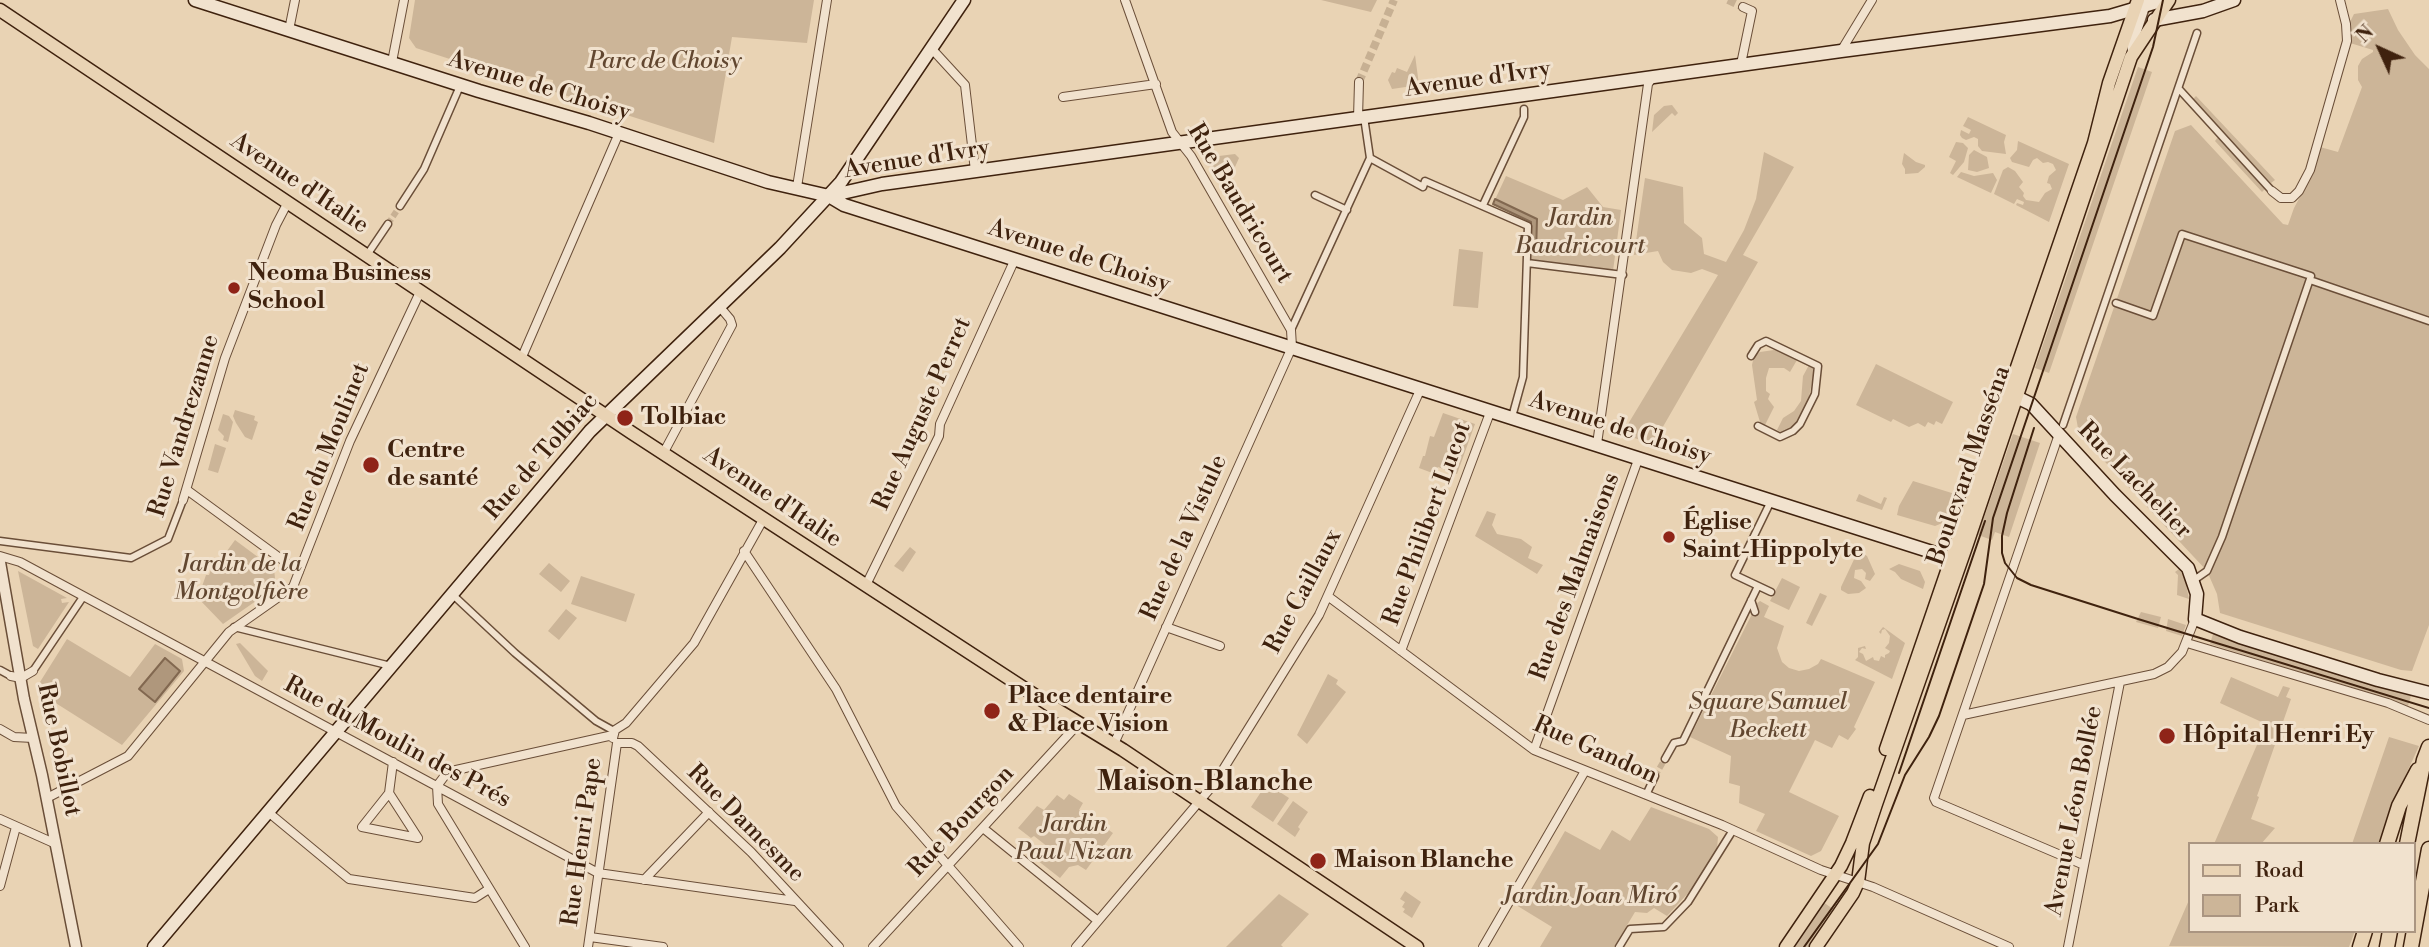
<!DOCTYPE html>
<html>
<head>
<meta charset="utf-8">
<style>
  body { margin:0 }
  #map { position:relative; width:2429px; height:947px; overflow:hidden; background:#e9d3b4; font-family:"Libre Bodoni",serif }
  canvas { display:block }
  .legend { position:absolute; left:2188px; top:842px; width:228px; height:91px; box-sizing:border-box; background:#f1e2ce; border:2px solid #aa9581; margin:0; padding:9px 12px; list-style:none; font-size:21px; color:#3f220e }
  .legend li { display:flex; align-items:center; gap:14px; height:35px }
  .legend b { width:35px; border:2px solid #aa9581 }
  .north { position:absolute; left:2345px; top:14px; width:70px; height:70px; -webkit-text-stroke:5px #f1e2ce; paint-order:stroke; rotate:315deg; font-size:19px; font-weight:700; line-height:28px; text-align:center; color:#3f220e }
  .north::after { content:''; display:block; margin:auto; width:24px; height:32px; background:#3f220e; clip-path:polygon(50% 0,100% 100%,50% 72%,0 100%) }
</style>
</head>
<body>
<div id="map">
<canvas width="2429" height="947"></canvas>
<ul class="legend">
<li><b style="height:9px;background:#e9d3b4"></b>Road</li>
<li><b style="height:19px;background:#ccb598"></b>Park</li>
</ul>
<div class="north">N</div>
</div>
<script>
const ctx = document.querySelector('canvas').getContext('2d');
ctx.lineJoin = 'round';
function fillPath(path, color) { ctx.fillStyle = color; ctx.fill(path, 'evenodd'); }
const toPath = rows => new Path2D(rows.map(r => 'M' + r).join(''));
function stroke(path, color, width, dash) { ctx.strokeStyle = color; ctx.lineWidth = width; ctx.lineCap = dash ? 'butt' : 'round'; ctx.setLineDash(dash || []); ctx.stroke(path); }
function label(font, color, halo, rows, align = 'center') {
  ctx.font = font + ' "Libre Bodoni",serif'; ctx.lineWidth = 6; ctx.setLineDash([]); ctx.textBaseline = 'middle'; ctx.strokeStyle = halo; ctx.fillStyle = color; for (const [text, x, y, turn = 0] of rows) {
    ctx.save(); ctx.translate(x, y); ctx.rotate((+turn || 0) * Math.PI / 180); ctx.textAlign = isNaN(turn) ? turn : align; if (halo) ctx.strokeText(text, 0, 0); ctx.fillText(text, 0, 0); ctx.restore();
  }
}
const green = toPath([
  [415,0,814,0,807,43,732,37,714,143,552,91,553,80,507,73,505,77,416,48,409,38],
  [1321,0,1377,0,1371,12],
  [2388,9,2398,30,2415,55,2429,69,2429,625,2412,671,2401,670,2220,613,2217,594,2207,571,2079,434,2076,417,2175,131,2191,125,2283,224,2288,225,2294,208,2313,173,2320,147,2338,152,2362,87,2358,80,2358,66,2362,59,2373,52,2373,50,2350,43,2350,22,2354,14],
  [1415,55,1419,85,1392,89,1388,80,1392,72,1395,73,1397,68,1407,72],
  [2138,67,2152,72,2049,373,2035,368],
  [2196,96,2275,180,2271,183,2193,99],
  [1672,105,1678,113,1675,116,1672,113,1652,132,1654,115,1664,106],
  [1968,117,2006,135,2004,142,2006,154,1982,151,1978,146,1978,139,1974,137,1966,140,1962,138,1960,135,1961,130,1969,134,1971,130,1963,126],
  [2218,137,2266,188,2262,192,2215,141],
  [2018,141,2069,164,2049,222,2016,205,2017,203,2023,205,2024,202,2017,199,2014,204,1994,194,2003,170,2008,167,2015,171,2023,182,2019,187,2024,193,2023,196,2026,200,2039,202,2045,193,2052,189,2050,184,2047,183,2049,176,2056,170,2053,164,2048,162,2043,163,2037,158,2033,160,2029,167,2012,162,2010,158,2017,150],
  [1956,142,1963,143,1968,148,1964,162,1953,175,1950,173,1956,161,1949,157],
  [1974,150,1987,157,1989,168,1977,172,1968,170,1969,155],
  [1764,152,1794,167,1743,255,1758,262,1653,444,1622,434,1718,275,1702,269,1691,273,1672,270,1663,262,1658,251,1634,255,1645,178,1683,187,1684,223,1702,238,1704,254,1726,262,1744,230,1756,199],
  [1904,153,1916,162,1925,165,1925,167,1918,173,1905,174,1905,169,1902,164],
  [1235,154,1239,158,1227,185,1223,186,1208,160,1211,157],
  [1961,172,1974,176,1993,173,1997,180,1991,193,1957,177],
  [1506,176,1563,200,1587,187,1603,207,1621,210,1613,271,1529,259,1531,222,1493,204],
  [1459,249,1483,252,1478,308,1453,306],
  [1774,350,1784,352,1797,360,1790,372,1784,368,1769,368,1766,378,1766,391,1770,394,1768,399,1774,407,1765,425,1760,422,1754,402,1757,400,1752,365,1754,356,1760,352],
  [1876,364,1953,402,1942,424,1936,421,1934,425,1928,422,1925,427,1918,423,1909,427,1893,419,1891,422,1856,405],
  [1809,365,1813,367,1813,377,1808,402,1796,424,1782,433,1777,430,1783,418,1794,411,1801,401,1803,376],
  [235,410,255,416,254,420,258,422,252,440,245,437,236,423,233,416],
  [1443,413,1475,424,1457,474,1438,467,1435,474,1419,468,1423,456,1425,456,1430,436,1434,437],
  [223,414,229,416,233,422,228,442,223,440,224,436,218,430],
  [2013,434,2040,443,2009,537,1995,532,1992,540,1978,535],
  [215,444,226,448,218,473,208,470],
  [1913,481,1955,494,1945,522,1935,526,1897,515,1899,506],
  [1859,494,1881,504,1884,497,1887,498,1882,510,1856,501],
  [1487,511,1496,514,1492,525,1497,534,1521,539,1532,547,1528,558,1543,565,1537,574,1475,536],
  [235,540,274,569,276,587,223,624,198,598,206,575,209,575,212,567,219,562],
  [910,547,916,552,903,572,894,566],
  [1858,551,1867,556,1875,574,1870,581,1865,579,1866,573,1862,569,1855,570,1854,578,1861,581,1866,588,1859,593,1848,594,1841,590,1841,587],
  [549,563,570,581,561,592,539,574],
  [1899,564,1920,571,1925,582,1923,589,1901,579,1895,572,1889,569],
  [2179,569,2185,579,2189,599,2177,595,2178,575,2175,572],
  [18,571,67,598,61,599,62,603,69,602,38,649,33,646],
  [581,576,635,594,626,622,571,604],
  [1782,578,1800,587,1789,610,1770,601],
  [1820,593,1827,596,1812,626,1806,623],
  [1760,601,1769,606,1764,617,1784,626,1777,648,1782,662,1789,668,1799,671,1809,669,1818,664,1821,659,1875,682,1854,727,1856,729,1848,740,1839,735,1832,748,1815,740,1789,792,1839,816,1821,851,1811,856,1756,831,1765,814,1739,803,1740,786,1729,783,1731,756,1690,737,1753,612,1758,613,1756,604],
  [566,609,577,618,559,640,548,631],
  [2141,612,2161,617,2158,628,2136,622],
  [2168,619,2186,625,2182,636,2166,631],
  [1883,627,1905,643,1892,679,1855,660,1858,657,1858,648,1865,646,1866,649,1862,648,1859,652,1863,654,1866,661,1873,657,1874,660,1879,661,1881,656,1885,658,1885,655,1889,653,1890,651,1885,648,1889,643,1890,636,1885,629,1882,630,1881,634,1879,632],
  [2213,634,2411,696,2408,706,2210,644],
  [67,639,130,677,155,644,182,659,184,671,122,745,43,695,40,682],
  [240,643,268,671,262,681,255,676,236,644],
  [1328,674,1338,680,1336,684,1346,692,1307,744,1297,735],
  [2231,677,2278,697,2283,686,2290,688,2286,697,2291,699,2257,796,2259,797,2251,819,2275,828,2261,844,2214,844,2266,724,2220,703],
  [2389,737,2419,746,2388,814,2380,844,2352,844],
  [1263,781,1289,798,1273,822,1251,807,1263,789,1259,786],
  [1069,794,1083,803,1079,810,1113,833,1086,870,1078,865,1069,867,1060,878,1037,860,1048,847,1034,836,1031,838,1018,828,1037,806,1044,810,1057,795,1064,800],
  [1293,801,1308,812,1298,827,1300,829,1295,837,1277,824],
  [1651,807,1709,829,1718,837,1717,849,1691,890,1667,916,1654,908,1647,913,1635,912,1614,947,1540,947,1552,927,1516,905,1523,903,1565,831,1600,850,1612,830,1630,841],
  [1405,891,1421,902,1412,918,1403,912,1405,909,1402,907,1405,902,1400,899],
  [1279,894,1309,914,1281,945,1283,947,1226,947],
  [2189,900,2189,931,2355,931,2349,947,2169,946],
  [1823,902,1836,911,1810,947,1791,947]
]);
const water = toPath([
  [1495,199,1537,219,1536,254,1530,254,1531,222,1493,204,1495,199],
  [165,658,180,671,155,702,139,689,165,658]
]);
const pedestrianTunnel = toPath([
  [388,224,400,206],
  [1655,776,1665,759]
]);
const minorTunnel = toPath([
  [1728,0,1743,7],
  [1359,82,1394,0]
]);
const pedestrian = toPath([
  [2179,89,2272,191],
  [1370,158,1423,187,1425,181,1528,226,1523,377,1512,417],
  [1315,195,1347,210],
  [1483,205,1524,117,1524,109],
  [400,206,424,169,460,86],
  [367,255,388,224],
  [1527,263,1623,275],
  [2310,280,2429,321],
  [2116,303,2153,316,2182,234,2311,276,2222,537,2207,571,2194,580],
  [1291,330,1370,158,1364,117],
  [1751,356,1758,345,1766,341,1818,366,1815,394,1800,424,1793,431,1780,437,1758,426],
  [2063,425,2197,33],
  [1771,501,1735,575,1771,592],
  [0,541,131,558,168,539,183,500],
  [453,595,515,653,596,721,614,731],
  [1751,600,1755,612],
  [234,627,391,666],
  [0,670,11,676],
  [33,671,83,597],
  [1665,759,1674,743,1683,741,1758,586],
  [1646,795,1655,776],
  [1619,947,1630,929,1664,927,1688,902,1733,830]
]);
const minor = toPath([
  [289,30,295,0],
  [931,48,965,85,975,171],
  [1841,51,1872,0],
  [392,62,404,0],
  [1741,64,1752,11,1743,7],
  [1063,97,1156,84],
  [1358,118,1359,82],
  [797,187,827,0],
  [2272,191,2281,198,2292,198,2299,191,2310,170,2347,41,2346,24,2340,0],
  [522,357,619,133],
  [2059,434,1934,798,1936,802,2084,865],
  [1597,444,1648,84,1653,77],
  [664,452,732,325,730,319,719,306],
  [187,490,299,572],
  [183,500,225,358,276,225,288,202],
  [744,551,836,689,896,806,1019,947],
  [0,556,20,562,598,873,795,901],
  [866,585,939,436,940,424,1015,259],
  [1329,597,1534,750,1722,825,1821,870,1873,887,2009,947],
  [1166,627,1220,646],
  [2187,643,2388,703,2429,720],
  [1401,651,1491,410],
  [11,676,21,678,33,671],
  [1963,715,2154,674,2168,667,2182,652,2195,619],
  [0,729,14,737,33,738],
  [613,738,615,730,626,723,694,643,764,518],
  [617,743,632,743,638,746,751,852,839,947],
  [1114,744,1292,347,1291,330,1191,156,1172,132,1125,0],
  [1534,750,1639,457],
  [389,793,418,838,362,827,389,793,393,762],
  [47,798,128,756,229,632,293,587,350,441,421,290],
  [268,812,349,879,475,898,489,889],
  [0,819,56,844],
  [983,828,1098,921],
  [644,880,709,812],
  [0,886,16,827],
  [590,937,663,947],
  [525,947,438,804,437,786,446,774,456,770,613,735],
  [588,947,617,743],
  [873,947,1079,723],
  [1076,947,1214,784,1319,615,1421,388],
  [1483,947,1585,771],
  [2068,947,2120,682]
]);
const tertiary = toPath([
  [2133,52,2132,43,2146,1],
  [0,562,24,699,42,775,76,947]
]);
const secondary = toPath([
  [195,0,479,91,589,123,768,182,829,196,844,205,1960,561],
  [2154,20,2203,11,2234,0],
  [829,196,882,184,1841,51,2110,16,2164,0],
  [2008,393,2031,404,2115,495,2188,568,2197,594,2195,619,2240,637,2378,680,2429,693],
  [154,947,590,431,780,248,841,182,964,0]
]);
const primary = toPath([
  [0,10,632,433,1059,711,1123,750,1417,947],
  [1886,749,2094,143,2109,83,2138,0],
  [1786,947,1841,866,1852,843,1870,796],
  [1816,947,1853,893,1858,882,1863,843,1876,804,1967,544,2131,57,2169,0]
]);
const trunk = toPath([
  [2387,844,2399,806,2418,770],
  [2407,844,2424,760,2429,747],
  [2360,947,2365,931],
  [2387,947,2390,931],
  [2411,947,2429,849]
]);
const tram = toPath([
  [2034,428,2007,513,2002,536,2002,553,2005,563,2017,578,2031,585,2138,619,2429,708],
  [1899,773,1985,521],
  [1804,947,1878,844,1905,775,1929,737,1939,716,1984,584,1993,518,2153,47,2163,0]
]);
const markers = [
  [234,288,7,"#8f2418"],
  [625,418,9,"#8f2418"],
  [371,465,9,"#8f2418"],
  [1669,537,7,"#8f2418"],
  [992,711,9,"#8f2418"],
  [2167,736,9,"#8f2418"],
  [1318,861,9,"#8f2418"]
];
const parkNames = [
  ["Parc de Choisy",665,62],
  ["Jardin",1580,219],
  ["Baudricourt",1580,247],
  ["Jardin de la",241,565],
  ["Montgolfière",241,593],
  ["Square Samuel",1768,703],
  ["Beckett",1768,731],
  ["Jardin",1074,825],
  ["Paul Nizan",1074,853],
  ["Jardin Joan Miró",1590,897]
];
const streetNames = [
  ["Avenue d'Ivry",1478,80,-8],
  ["Avenue de Choisy",539,87,17],
  ["Avenue d'Ivry",917,160,-9],
  ["Avenue d'Italie",299,184,34],
  ["Rue Baudricourt",1239,204,59],
  ["Avenue de Choisy",1079,257,18],
  ["Rue Auguste Perret",923,414,-66],
  ["Rue Vandrezanne",185,426,-73],
  ["Avenue de Choisy",1620,429,18],
  ["Rue du Moulinet",330,447,-68],
  ["Rue de Tolbiac",542,457,-49],
  ["Boulevard Masséna",1970,466,-71],
  ["Rue Lachelier",2134,481,46],
  ["Avenue d'Italie",772,498,34],
  ["Rue Philibert Lucot",1428,524,-70],
  ["Rue de la Vistule",1185,538,-66],
  ["Rue des Malmaisons",1576,577,-70],
  ["Rue Caillaux",1304,592,-62],
  ["Rue du Moulin des Prés",397,743,28],
  ["Rue Bobillot",58,750,78],
  ["Rue Gandon",1595,751,24],
  ["Avenue Léon Bollée",2075,811,-79],
  ["Rue Bourgon",962,822,-47],
  ["Rue Damesme",745,824,45],
  ["Rue Henri Pape",583,842,-82]
];
const poiNames = [
  ["Neoma Business",248,274],
  ["School",248,302],
  ["Tolbiac",641,418],
  ["Centre",387,451],
  ["de santé",387,479],
  ["Église",1683,523],
  ["Saint-Hippolyte",1683,551],
  ["Place dentaire",1008,697],
  ["& Place Vision",1008,725],
  ["Hôpital Henri Ey",2183,736],
  ["Maison Blanche",1334,861]
];
const quarterNames = [
  ["Maison-Blanche",1205,783]
];
fillPath(green, '#ccb598');
fillPath(water, '#af977c');
stroke(water, '#826850', 2);
stroke(pedestrianTunnel, '#c7b093', 6, [6, 3]);
stroke(minorTunnel, '#c7b093', 8, [8, 4]);
stroke(pedestrian, '#6a4e38', 9);
stroke(minor, '#6a4e38', 10);
stroke(tertiary, '#6a4e38', 13);
stroke(secondary, '#3f220e', 15);
stroke(primary, '#3f220e', 15);
stroke(trunk, '#3f220e', 17);
stroke(pedestrian, '#f1e2ce', 6);
stroke(minor, '#f1e2ce', 8);
stroke(tertiary, '#f1e2ce', 10);
stroke(secondary, '#f1e2ce', 12);
stroke(primary, '#e9d3b4', 12);
stroke(trunk, '#e9d3b4', 14);
stroke(tram, '#3f220e', 2);
for (const [x, y, r, color] of markers) { const dot = new Path2D(); dot.arc(x, y, r, 0, 2 * Math.PI); ctx.fillStyle = color; ctx.fill(dot); stroke(dot, '#f1e2ce', 2.5); }
label('italic 24px', '#624730', '#f1e2ce', parkNames);
label('24px', '#3f220e', '#f1e2ce', streetNames);
label('bold 24px', '#3f220e', '#f1e2ce', poiNames, 'left');
label('bold 28px', '#3f220e', '#f1e2ce', quarterNames);
</script>
</body>
</html>
